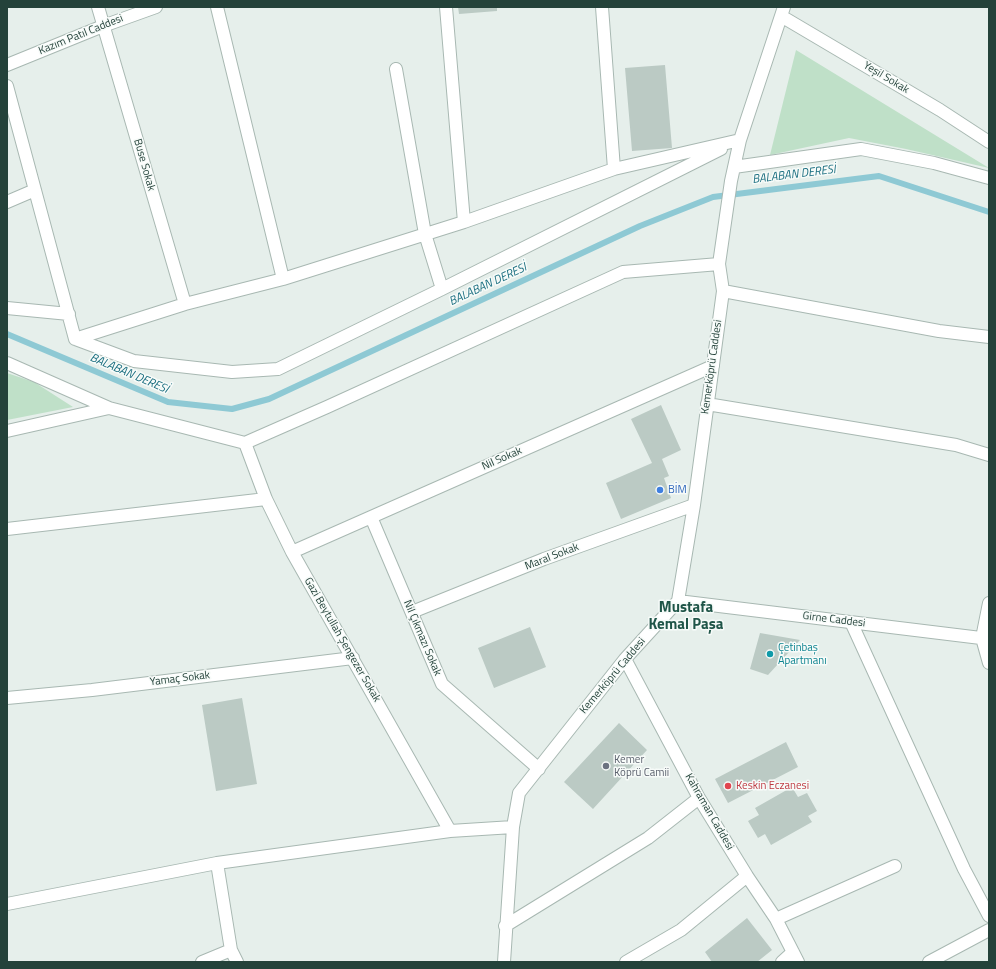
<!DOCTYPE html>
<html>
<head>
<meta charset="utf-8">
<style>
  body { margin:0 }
  #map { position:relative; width:996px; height:969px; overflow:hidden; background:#e6efeb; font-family:"Titillium Web",sans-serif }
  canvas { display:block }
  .frame { position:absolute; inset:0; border:8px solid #24423a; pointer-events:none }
</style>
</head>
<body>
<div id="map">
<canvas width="996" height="969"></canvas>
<div class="frame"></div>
</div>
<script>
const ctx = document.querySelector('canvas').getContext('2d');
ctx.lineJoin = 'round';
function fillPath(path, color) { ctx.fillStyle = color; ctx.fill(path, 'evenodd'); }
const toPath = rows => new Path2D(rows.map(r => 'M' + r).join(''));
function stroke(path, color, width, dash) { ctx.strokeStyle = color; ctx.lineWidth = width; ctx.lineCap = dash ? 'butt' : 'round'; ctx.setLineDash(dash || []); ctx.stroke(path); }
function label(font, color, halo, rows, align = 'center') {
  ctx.font = font + ' "Titillium Web",sans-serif'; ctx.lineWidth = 3; ctx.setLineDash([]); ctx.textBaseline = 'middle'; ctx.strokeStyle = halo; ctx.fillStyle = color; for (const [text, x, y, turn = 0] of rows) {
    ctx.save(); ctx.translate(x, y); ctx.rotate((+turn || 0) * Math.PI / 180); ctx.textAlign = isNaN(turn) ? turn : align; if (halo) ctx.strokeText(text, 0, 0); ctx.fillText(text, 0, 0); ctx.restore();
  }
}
const green = toPath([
  [796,50,989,168,906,149,849,138,770,155],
  [7,373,34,382,73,407,7,420]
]);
const stream = toPath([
  [7,334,168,402,232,409,269,399,640,226,713,197,879,176,989,212]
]);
const building = toPath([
  [458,7,497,7,497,11,459,14],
  [665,65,672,148,632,151,625,68],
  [661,405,681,450,662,459,669,476,664,478,671,498,621,519,606,483,652,463,631,419],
  [530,627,546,667,494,688,478,648],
  [760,633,800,640,768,675,750,669],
  [242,698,257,784,216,791,202,705],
  [619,723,647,750,593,809,564,782],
  [786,742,798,767,728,803,715,779],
  [792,787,798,797,807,793,817,811,808,816,812,822,771,845,765,834,758,838,748,821,759,815,755,808],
  [747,918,772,950,757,962,712,962,705,952]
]);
const street = toPath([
  [98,7,185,304],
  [217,7,283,279],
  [446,7,464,222],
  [602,7,614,169],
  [781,16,940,110,989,142],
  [7,65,103,26,156,7],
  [396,69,425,234,442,289],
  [7,86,75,339,185,304,283,279,464,222,614,169,740,140],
  [734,167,861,149,934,163,989,178],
  [7,202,35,190],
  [723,291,939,331,989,337],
  [7,308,69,314],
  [75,339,134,361,232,372,278,369,442,289,721,149],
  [7,363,109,408],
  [707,404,956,445,989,455],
  [7,431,109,408,245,443,327,407,623,272,719,264],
  [245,443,266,499,292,552,450,831],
  [371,517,442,684,539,769],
  [7,529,266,499],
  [292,552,713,366],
  [678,601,989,639],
  [989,603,982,638,989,663],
  [412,612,544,559,694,505],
  [851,622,964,869,989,916],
  [625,659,699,798,747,876,776,919,798,962],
  [7,698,92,690,353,658],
  [217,863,231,950,237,962],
  [7,904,217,863,450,831,513,827],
  [776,919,895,866],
  [505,926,648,838,699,798],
  [202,962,231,950],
  [504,962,513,827,519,793,625,659,678,601,694,505,723,291,719,264,731,181,740,140,784,7],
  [626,962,681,930,747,876],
  [782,962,793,952],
  [929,962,989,930]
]);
const markers = [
  [660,490,4,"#3f7fe0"],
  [770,654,4,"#0f9aa8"],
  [606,766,4,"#6b7280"],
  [728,786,4,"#e0444e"]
];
const streetNames = [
  ["Kazım Patıl Caddesi",81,35,-22],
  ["Yeşil Sokak",886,78,31],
  ["Buse Sokak",144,165,74],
  ["Kemerköprü Caddesi",712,367,-82],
  ["Nil Sokak",502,459,-24],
  ["Maral Sokak",552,557,-21],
  ["Girne Caddesi",834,620,7],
  ["Nil Çıkmazı Sokak",422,638,67],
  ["Gazi Beytullah Şengezer Sokak",342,640,60],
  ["Kemerköprü Caddesi",613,676,-50],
  ["Yamaç Sokak",180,679,-7],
  ["Kahraman Caddesi",709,812,60]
];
const shopNames = [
  ["BİM",668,490]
];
const cultureNames = [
  ["Çetinbaş",778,648],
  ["Apartmanı",778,661]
];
const worshipNames = [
  ["Kemer",614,760],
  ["Köprü Camii",614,773]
];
const healthNames = [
  ["Keskin Eczanesi",736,786]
];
const waterNames = [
  ["BALABAN DERESİ",794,175,-7],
  ["BALABAN DERESİ",488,285,-25],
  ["BALABAN DERESİ",129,374,23]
];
const districtNames = [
  ["Mustafa",686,608],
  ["Kemal Paşa",686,625]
];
fillPath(green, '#bfe0c8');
stroke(stream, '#8ec9d4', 6);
fillPath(building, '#bbcac4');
stroke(street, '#a8b8b2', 14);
stroke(street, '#fff', 12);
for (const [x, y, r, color] of markers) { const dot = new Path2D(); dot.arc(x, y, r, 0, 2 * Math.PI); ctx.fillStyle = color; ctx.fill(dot); stroke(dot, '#f7fbf9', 1.5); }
label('11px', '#24423a', '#f7fbf9', streetNames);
label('11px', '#366cbe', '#f7fbf9', shopNames, 'left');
label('11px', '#0d838f', '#f7fbf9', cultureNames, 'left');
label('11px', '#5b616d', '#f7fbf9', worshipNames, 'left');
label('11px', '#be3a42', '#f7fbf9', healthNames, 'left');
label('italic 12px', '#1c6f80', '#f7fbf9', waterNames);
label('bold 15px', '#1f5548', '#f7fbf9', districtNames);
</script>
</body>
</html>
